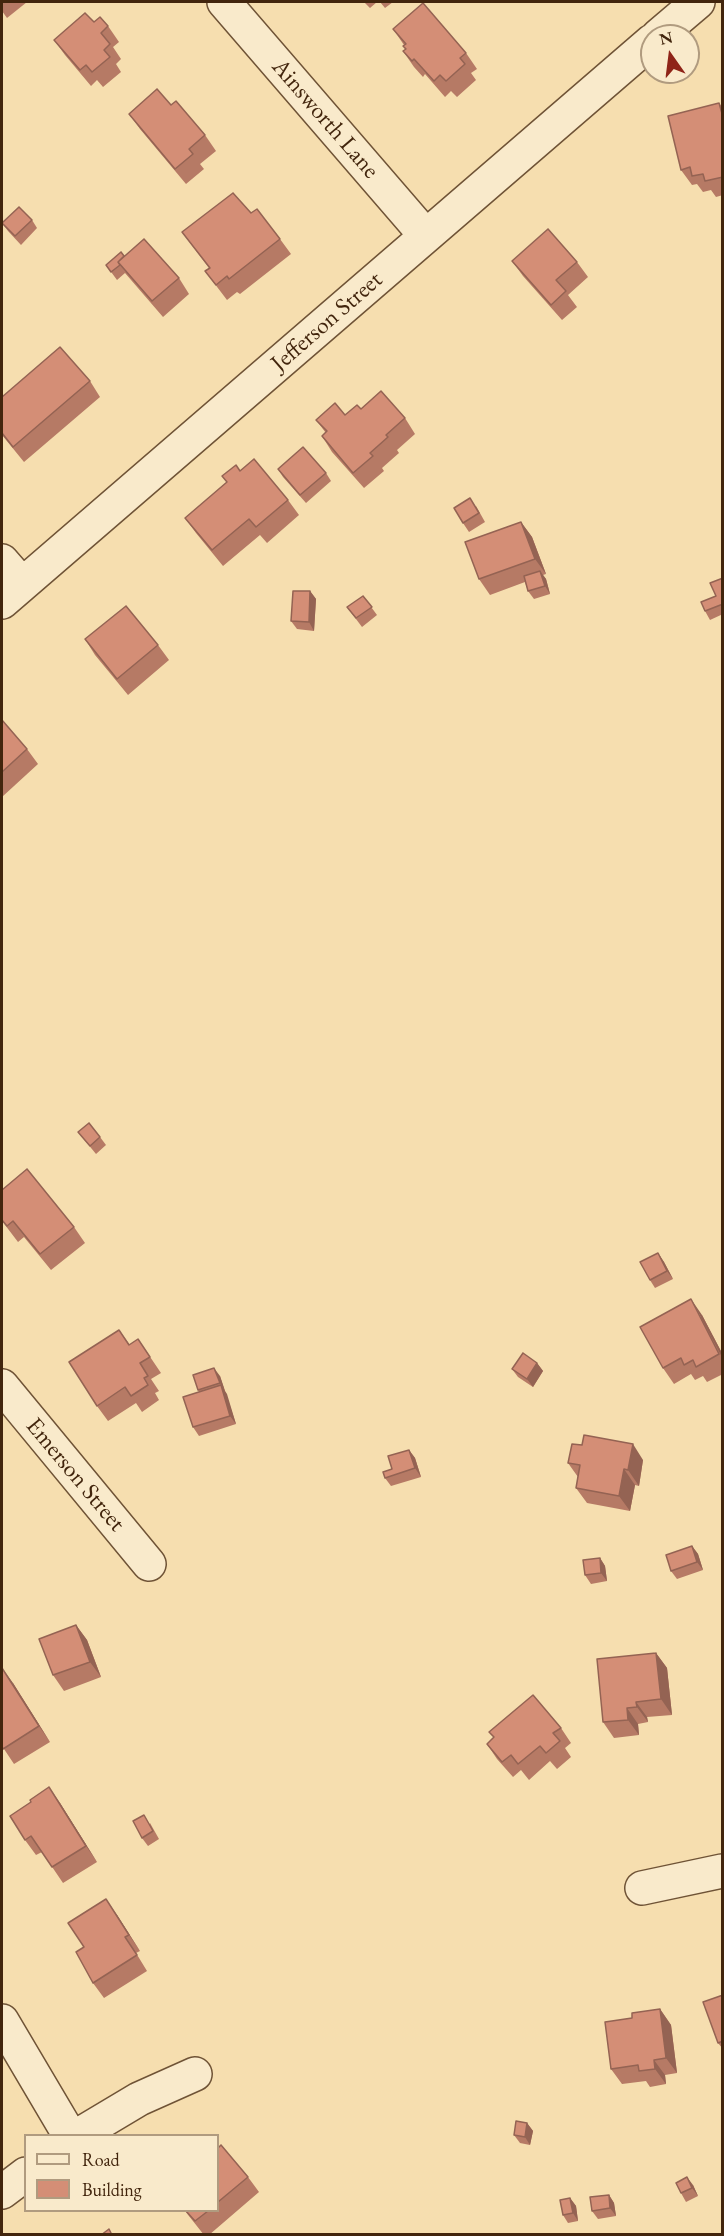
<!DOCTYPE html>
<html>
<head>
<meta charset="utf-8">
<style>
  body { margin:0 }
  #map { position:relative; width:724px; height:2236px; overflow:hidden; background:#f6deaf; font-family:"EB Garamond",serif }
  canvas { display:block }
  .frame { position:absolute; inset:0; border:3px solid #42250d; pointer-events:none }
  .legend { position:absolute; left:24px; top:2134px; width:195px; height:78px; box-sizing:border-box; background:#f9eacb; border:2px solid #b09b7f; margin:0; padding:8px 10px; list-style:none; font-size:18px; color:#42250d }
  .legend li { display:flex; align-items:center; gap:12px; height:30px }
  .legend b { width:30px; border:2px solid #b09b7f }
  .north { position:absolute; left:640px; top:24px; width:60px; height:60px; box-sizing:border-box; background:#f9eacb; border:2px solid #b09b7f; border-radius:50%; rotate:346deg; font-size:16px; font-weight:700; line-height:24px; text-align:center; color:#42250d }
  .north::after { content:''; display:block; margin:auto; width:21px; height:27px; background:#8f2418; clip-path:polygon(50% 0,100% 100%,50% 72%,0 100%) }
</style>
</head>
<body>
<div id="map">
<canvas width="724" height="2236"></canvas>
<div class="frame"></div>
<ul class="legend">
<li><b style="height:8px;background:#f9eacb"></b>Road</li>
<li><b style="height:16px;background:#d48e76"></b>Building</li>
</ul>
<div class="north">N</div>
</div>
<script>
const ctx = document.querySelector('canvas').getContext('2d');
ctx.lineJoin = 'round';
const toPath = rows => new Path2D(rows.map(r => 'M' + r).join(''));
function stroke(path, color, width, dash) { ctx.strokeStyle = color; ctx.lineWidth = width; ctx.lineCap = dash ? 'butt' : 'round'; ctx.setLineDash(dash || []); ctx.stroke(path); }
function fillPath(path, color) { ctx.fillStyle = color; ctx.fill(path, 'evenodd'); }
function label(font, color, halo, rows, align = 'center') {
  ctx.font = font + ' "EB Garamond",serif'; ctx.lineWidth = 6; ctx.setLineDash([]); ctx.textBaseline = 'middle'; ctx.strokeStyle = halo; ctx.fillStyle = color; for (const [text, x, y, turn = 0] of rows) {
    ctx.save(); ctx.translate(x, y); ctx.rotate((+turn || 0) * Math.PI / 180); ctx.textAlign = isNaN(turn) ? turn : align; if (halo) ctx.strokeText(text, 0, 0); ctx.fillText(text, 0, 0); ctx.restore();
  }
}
const street = toPath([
  [224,2,426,236],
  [658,36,698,2],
  [2,561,22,584],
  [2,602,652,41],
  [2,1386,149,1564],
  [642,1888,722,1871],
  [2,2021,70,2136],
  [77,2136,139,2099,195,2074],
  [2,2192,26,2174]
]);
const wall = toPath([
  [2,2,27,2,7,18,2,11],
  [364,2,377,2,370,8],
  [380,2,393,2,385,8],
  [94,22,108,26,119,42,113,47,121,59,116,64,121,72,103,87,97,80,91,86,65,55,54,40],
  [393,29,466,53,477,69,471,73,476,80,457,97,451,91,445,97,425,74,423,77,414,67,403,51,405,50,404,45],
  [719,103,723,108,723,195,716,197,711,190,703,192,697,184,692,185,681,170],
  [171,105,205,135,216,151,200,164,204,169,186,184,140,129,129,114],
  [251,213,280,239,291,254,240,294,237,292,227,300,205,271,209,268,182,232],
  [32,220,37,228,21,245,8,231,2,223],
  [124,256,179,278,189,294,163,317,125,273,117,280,106,265],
  [512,261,577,262,588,277,568,295,577,307,562,320,523,276],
  [90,381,100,397,24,462,2,435,2,397],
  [361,409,405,418,415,434,397,450,399,453,382,468,384,471,364,488,332,452,322,436,326,433,316,420,345,415],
  [278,469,326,473,331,481,306,503,283,477],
  [240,471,288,500,299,515,267,543,260,535,223,566,196,533,185,518,227,482,222,476],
  [476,506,485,522,469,532,463,523],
  [521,522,532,537,546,574,543,575,546,579,550,594,534,599,528,591,525,582,490,595,479,579],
  [723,578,723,614,710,620,705,611,716,596],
  [310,591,316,599,314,631,297,629,291,621],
  [363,596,377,615,362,627,347,607],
  [85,639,158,645,169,660,128,695,95,655],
  [2,720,27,749,38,764,2,797],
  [78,1132,100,1137,106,1145,96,1154],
  [2,1190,74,1227,85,1243,51,1270,24,1237,18,1242,2,1221],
  [658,1253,664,1262,673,1279,655,1288,650,1280],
  [702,1315,723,1355,723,1374,707,1382,703,1376,695,1380,691,1374,674,1384,663,1368],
  [119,1330,130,1345,138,1339,161,1373,151,1379,159,1391,155,1393,159,1400,142,1412,136,1403,108,1421,97,1406],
  [537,1363,543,1371,533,1387,518,1377,512,1369],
  [220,1376,236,1424,199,1436,193,1427,199,1392,198,1390],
  [409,1450,415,1458,421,1477,391,1486,385,1478],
  [643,1460,639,1486,635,1485,630,1511,587,1503,576,1488,578,1477,568,1463],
  [692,1546,698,1554,703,1570,677,1579,671,1571],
  [600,1558,605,1566,607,1581,591,1584,585,1575],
  [76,1625,87,1640,101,1677,64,1691,53,1675],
  [656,1653,667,1668,672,1715,647,1717,648,1722,638,1724,639,1735,614,1738,603,1722],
  [13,1683,50,1742,14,1764,2,1746],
  [561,1728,571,1743,565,1748,571,1757,557,1769,550,1761,529,1780,521,1770,513,1777,497,1759,487,1744,494,1738,489,1732],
  [60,1803,97,1862,63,1883,42,1852,36,1855,25,1840],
  [150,1823,159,1839,148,1846,142,1838],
  [117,1915,140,1951,136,1953,147,1971,104,1998,93,1983,84,1947],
  [723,1995,723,2049,718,2043],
  [660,2009,671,2025,677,2073,665,2075,666,2084,650,2087,646,2081,622,2084,611,2069,632,2018],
  [527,2123,533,2131,530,2145,520,2143,514,2135],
  [218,2148,248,2177,259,2192,209,2235,204,2235,185,2211,218,2211],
  [693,2185,698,2196,686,2202,681,2193],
  [609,2195,614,2203,616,2216,598,2219,592,2211],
  [570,2198,576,2206,578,2221,568,2223,563,2215]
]);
const shadedWall = toPath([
  [521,522,532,537,546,574,535,559],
  [540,571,546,579,550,594,545,586],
  [310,591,316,599,314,631,309,622],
  [658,1253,664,1262,673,1279,667,1271],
  [691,1299,702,1315,723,1355,723,1359],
  [537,1363,543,1371,533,1387,527,1379],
  [214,1368,220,1376,225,1391,220,1383],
  [221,1385,227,1394,236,1424,230,1416],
  [633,1444,643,1460,639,1486,628,1470],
  [409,1450,415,1458,421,1477,415,1468],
  [624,1469,635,1485,630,1511,619,1496],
  [692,1546,698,1554,703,1570,697,1562],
  [600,1558,605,1566,607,1581,601,1573],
  [76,1625,87,1640,101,1677,90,1662],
  [656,1653,667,1668,672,1715,661,1699],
  [2,1668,13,1683,50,1742,39,1726],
  [636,1702,647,1717,648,1722,637,1707],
  [627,1708,638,1724,639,1735,628,1720],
  [49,1787,60,1803,97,1862,86,1846],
  [106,1899,117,1915,140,1951,129,1935],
  [660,2009,671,2025,677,2073,666,2058],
  [654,2060,665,2075,666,2084,655,2069],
  [527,2123,533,2131,530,2145,525,2137],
  [687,2177,693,2185,698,2196,692,2188],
  [609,2195,614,2203,616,2216,610,2208],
  [570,2198,576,2206,578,2221,573,2213]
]);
const building = toPath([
  [423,3,466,53,460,58,465,64,446,81,440,75,434,81,414,59,412,61,403,51,406,49,403,46,406,44,393,29,423,3],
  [85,13,94,22,100,17,108,26,101,33,110,44,104,50,110,57,92,72,86,65,80,70,54,40,85,13],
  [157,89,171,105,176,101,205,135,189,149,193,154,175,169,129,114,157,89],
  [719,103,723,117,723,177,705,181,703,174,692,176,690,167,681,170,668,116,719,103],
  [233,193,251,213,257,209,280,239,229,279,227,276,216,285,205,271,210,268,182,232,233,193],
  [19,207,32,220,15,236,2,223,19,207],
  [548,229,577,262,556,280,566,291,551,305,512,261,548,229],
  [144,239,179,278,152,301,118,262,144,239],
  [121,252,124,256,118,262,120,265,111,272,106,265,121,252],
  [60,347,90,381,13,447,2,433,2,397,60,347],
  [381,391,405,418,386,435,388,437,370,453,373,456,353,473,322,436,327,431,316,420,335,403,345,415,357,405,361,409,381,391],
  [303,447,326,473,300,495,278,469,303,447],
  [254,459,288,500,256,527,249,519,212,550,185,518,227,482,222,476,236,465,240,471,254,459],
  [470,498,479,513,463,523,454,508,470,498],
  [521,522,535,559,479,579,465,542,521,522],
  [540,571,545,586,528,591,524,576,540,571],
  [723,578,723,604,705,611,701,602,716,596,710,583,723,578],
  [293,591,310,591,309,622,291,621,293,591],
  [363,596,372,607,356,618,347,607,363,596],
  [126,606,158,645,117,679,85,639,126,606],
  [2,720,27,749,2,772,2,720],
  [89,1123,100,1137,90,1146,78,1132,89,1123],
  [27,1169,74,1227,40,1254,13,1221,7,1226,2,1220,2,1190,27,1169],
  [658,1253,667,1271,650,1280,640,1262,658,1253],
  [691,1299,719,1354,696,1367,693,1360,684,1365,681,1358,663,1368,640,1327,691,1299],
  [119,1330,129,1345,138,1339,150,1357,140,1363,148,1376,144,1378,148,1385,131,1396,125,1387,97,1406,69,1362,119,1330],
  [523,1353,537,1363,527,1379,512,1369,523,1353],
  [214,1368,220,1383,198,1390,193,1375,214,1368],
  [221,1385,230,1416,193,1427,183,1397,221,1385],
  [584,1435,633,1444,628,1470,624,1469,619,1496,576,1488,580,1465,568,1463,572,1444,582,1445,584,1435],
  [409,1450,415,1468,385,1478,383,1472,392,1469,388,1456,409,1450],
  [692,1546,697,1562,671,1571,666,1555,692,1546],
  [600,1558,601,1573,585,1575,583,1560,600,1558],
  [76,1625,90,1662,53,1675,39,1639,76,1625],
  [656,1653,661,1699,636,1702,637,1707,627,1708,628,1720,603,1722,597,1659,656,1653],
  [2,1668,39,1726,3,1749,2,1746,2,1668],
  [533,1695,561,1728,553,1733,560,1741,546,1753,540,1746,518,1764,511,1755,502,1762,487,1744,494,1737,489,1732,533,1695],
  [49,1787,86,1846,52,1867,31,1836,25,1840,10,1816,31,1802,30,1800,49,1787],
  [144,1815,153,1831,142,1838,133,1821,144,1815],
  [106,1899,129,1935,125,1937,137,1955,93,1983,76,1952,84,1947,68,1923,106,1899],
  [723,1995,723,2041,718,2043,703,2002,723,1995],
  [660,2009,666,2058,654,2060,655,2069,639,2071,638,2065,611,2069,605,2022,632,2018,632,2013,660,2009],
  [516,2121,527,2123,525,2137,514,2135,516,2121],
  [221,2145,248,2177,218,2202,218,2148,221,2145],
  [687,2177,692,2188,681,2193,676,2183,687,2177],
  [609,2195,610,2208,592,2211,590,2197,609,2195],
  [570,2198,573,2213,563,2215,560,2200,570,2198],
  [186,2211,208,2211,195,2221,186,2211],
  [109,2229,112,2235,101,2235,109,2229]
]);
const streetNames = [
  ["Ainsworth Lane",325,119,49],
  ["Jefferson Street",327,322,-41],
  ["Emerson Street",75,1475,50]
];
stroke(street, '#6f5336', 36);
stroke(street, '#f9eacb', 33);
fillPath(wall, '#b67a65');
fillPath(shadedWall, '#946353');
fillPath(building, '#d48e76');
stroke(building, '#946353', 1.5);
label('24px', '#42250d', '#f9eacb', streetNames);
</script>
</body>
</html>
